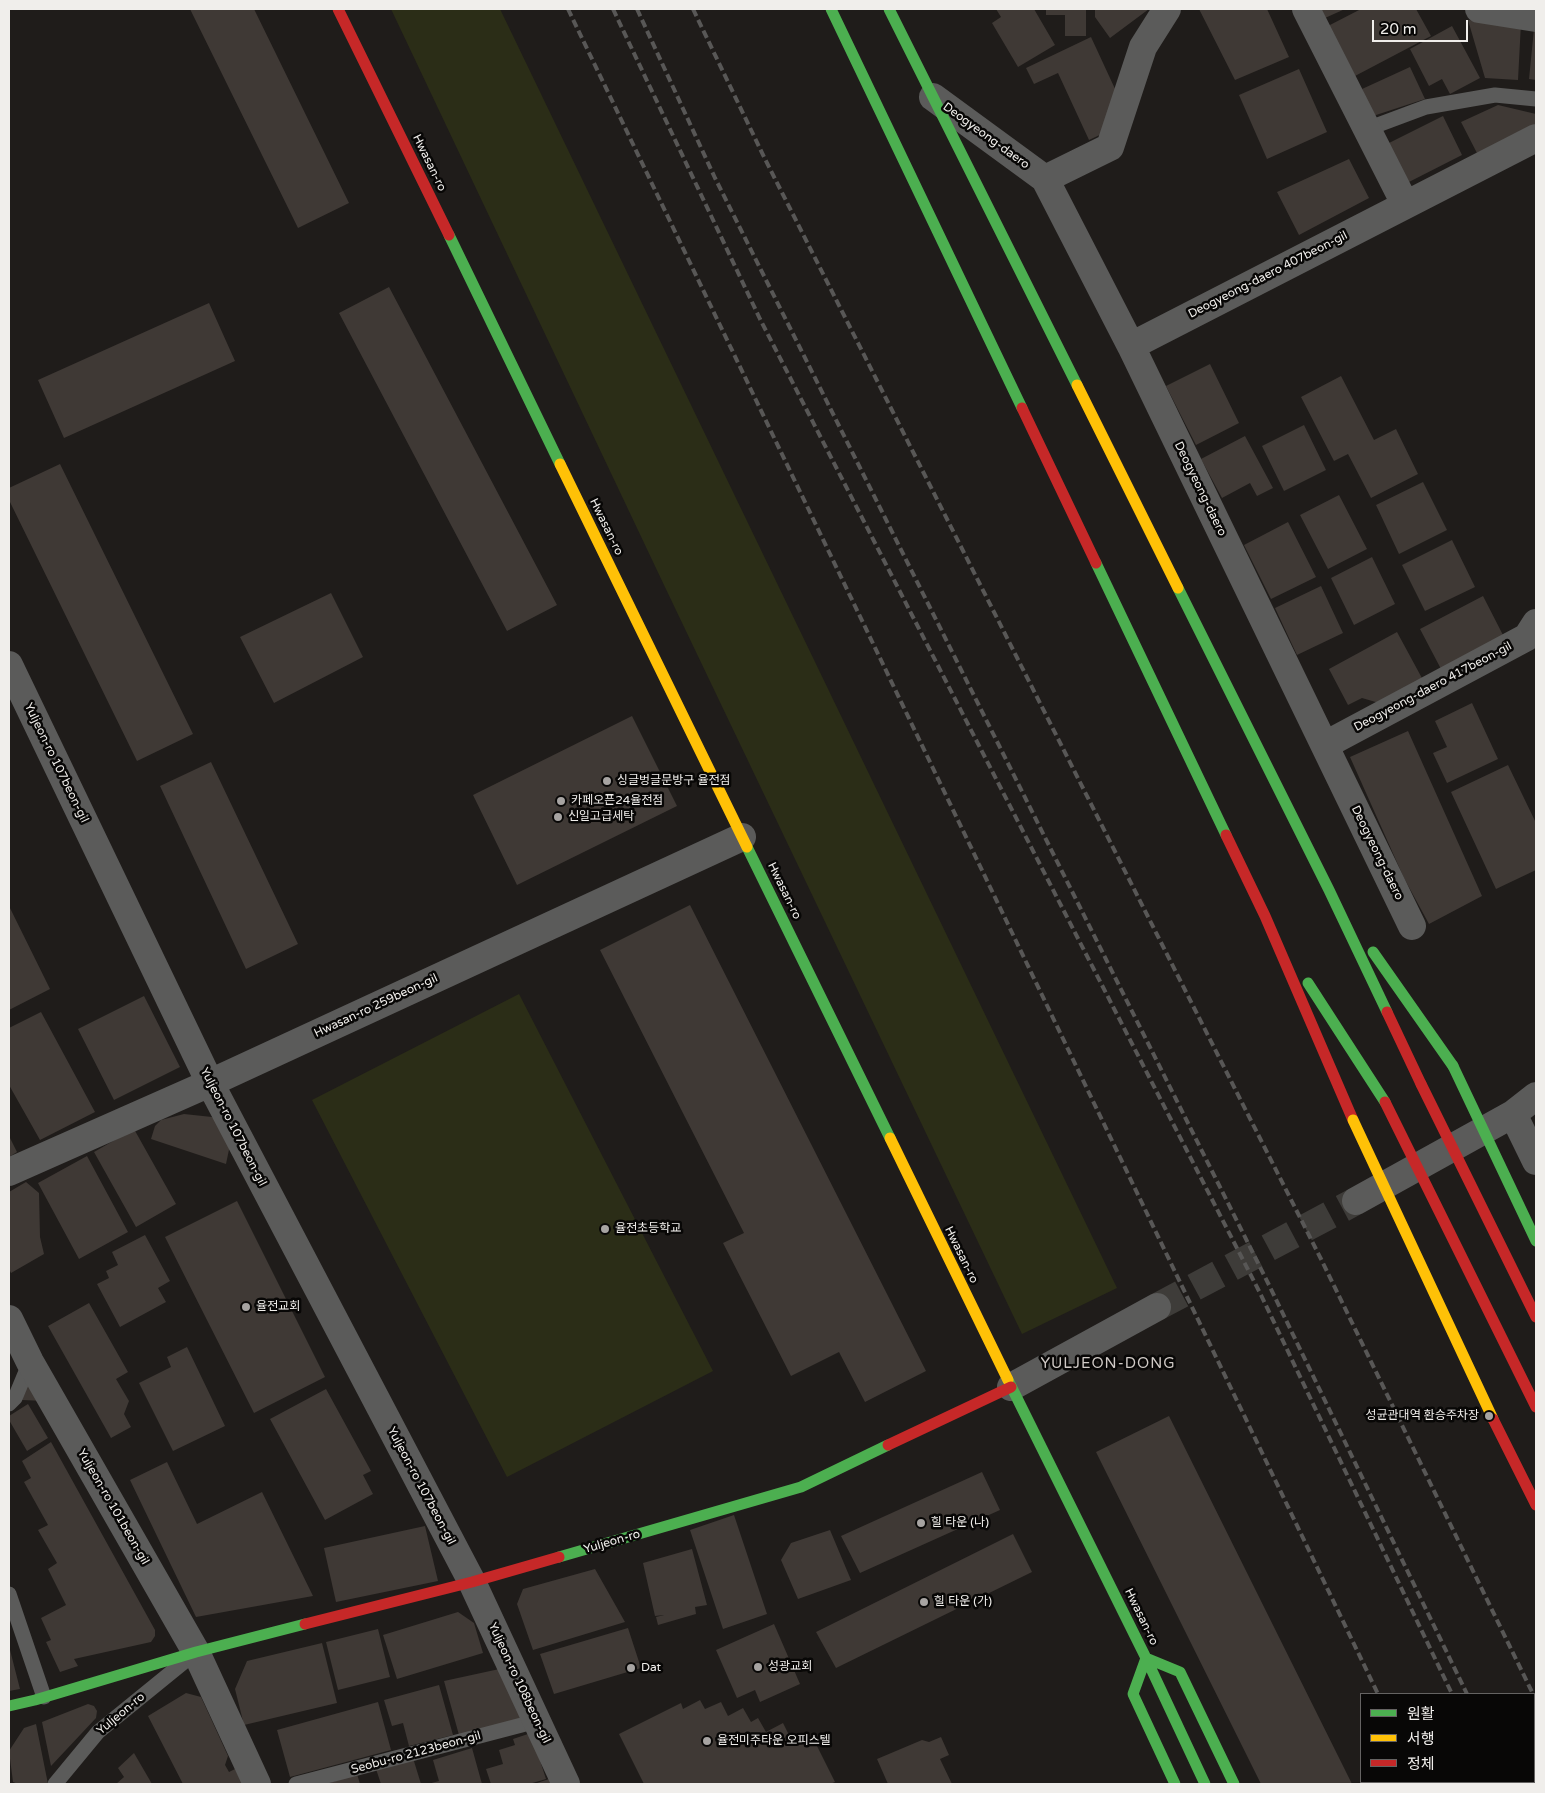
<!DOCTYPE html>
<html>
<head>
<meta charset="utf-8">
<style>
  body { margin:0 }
  #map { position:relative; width:1545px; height:1793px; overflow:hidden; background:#1f1c1a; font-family:"Varela Round","Noto Sans KR",sans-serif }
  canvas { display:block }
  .frame { position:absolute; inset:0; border:10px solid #f0eeeb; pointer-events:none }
  .legend { position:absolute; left:1360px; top:1693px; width:175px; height:90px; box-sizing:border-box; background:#080706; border:1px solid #656362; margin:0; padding:6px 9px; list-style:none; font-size:15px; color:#f0eeeb }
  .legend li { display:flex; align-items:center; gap:10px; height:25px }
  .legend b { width:25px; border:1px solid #656362 }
  .scale { position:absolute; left:1372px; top:20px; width:96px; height:22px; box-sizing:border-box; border:2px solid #f0eeeb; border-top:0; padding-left:6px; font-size:15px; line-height:18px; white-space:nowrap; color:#f0eeeb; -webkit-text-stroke:4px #080706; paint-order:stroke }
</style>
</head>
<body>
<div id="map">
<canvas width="1545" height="1793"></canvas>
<div class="frame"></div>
<ul class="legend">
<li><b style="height:6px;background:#4caf50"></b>원활</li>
<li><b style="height:6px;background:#ffc107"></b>서행</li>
<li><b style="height:6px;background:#c62828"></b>정체</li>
</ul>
<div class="scale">20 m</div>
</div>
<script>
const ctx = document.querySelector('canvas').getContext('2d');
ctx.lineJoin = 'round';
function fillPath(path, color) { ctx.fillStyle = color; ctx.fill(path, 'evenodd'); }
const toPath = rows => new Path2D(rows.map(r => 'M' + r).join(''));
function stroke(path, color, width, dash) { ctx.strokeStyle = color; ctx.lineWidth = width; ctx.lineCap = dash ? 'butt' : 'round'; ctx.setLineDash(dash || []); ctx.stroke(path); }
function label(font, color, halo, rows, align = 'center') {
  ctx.font = font + ' "Varela Round","Noto Sans KR",sans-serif'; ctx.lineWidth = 5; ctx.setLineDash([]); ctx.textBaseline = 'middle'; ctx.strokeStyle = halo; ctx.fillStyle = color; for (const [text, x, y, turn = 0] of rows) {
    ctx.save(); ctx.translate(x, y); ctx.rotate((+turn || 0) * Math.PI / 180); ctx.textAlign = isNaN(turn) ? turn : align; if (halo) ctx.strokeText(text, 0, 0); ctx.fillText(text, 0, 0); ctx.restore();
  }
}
const green = toPath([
  [391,9,500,9,1117,1288,1022,1334,664,585],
  [519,994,713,1371,507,1477,312,1100]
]);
const building = toPath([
  [190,9,254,9,349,203,298,228],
  [996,9,1034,9,1055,45,1018,67,992,23,1001,17],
  [1046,9,1086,9,1086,36,1065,36,1065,15,1046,15],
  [1095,9,1149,9,1110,38,1095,17],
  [1199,9,1267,9,1289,57,1235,80],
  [1320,9,1345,9,1325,18],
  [1361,9,1416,9,1431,36,1355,76,1328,26],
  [1468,20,1521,23,1518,80,1485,78],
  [1452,26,1480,78,1450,94,1442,79,1429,86,1410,49],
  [1534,29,1536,30,1536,80,1529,79],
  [1091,37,1116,91,1104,133,1089,140,1058,73,1034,84,1026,68],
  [1410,67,1425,99,1373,116,1362,89],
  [1299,69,1327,132,1267,159,1239,95],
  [1498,105,1536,114,1536,126,1478,155,1461,122],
  [1443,116,1462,155,1407,183,1387,144],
  [1349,159,1369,198,1299,235,1277,192],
  [389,287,557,605,507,631,339,313],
  [209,303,235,361,64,438,38,380],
  [1210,364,1239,423,1196,445,1166,386],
  [1341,376,1374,440,1396,429,1418,474,1371,498,1348,454,1334,461,1301,397],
  [1304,425,1326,470,1284,491,1262,446],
  [1245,436,1273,488,1257,496,1250,483,1222,498,1201,459],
  [60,464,193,734,137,761,9,500,9,488],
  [1423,482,1447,530,1399,554,1376,505],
  [1339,495,1367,549,1328,569,1300,515],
  [1288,522,1316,577,1271,599,1244,545],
  [1452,540,1475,587,1425,611,1402,565],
  [1372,557,1395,604,1354,625,1331,578],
  [1321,586,1343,633,1297,655,1275,608],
  [331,593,363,657,274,703,240,637],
  [1483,596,1504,637,1441,669,1420,629],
  [1397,632,1423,680,1379,703,1362,698,1348,705,1329,669],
  [1472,703,1498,759,1447,783,1433,753,1447,747,1435,721],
  [632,716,677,806,517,885,473,795],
  [1408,731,1482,896,1429,924,1404,878,1350,757],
  [211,762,298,944,246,969,160,786],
  [1508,765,1536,823,1536,870,1496,889,1451,792],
  [690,905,926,1371,865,1402,839,1352,791,1376,723,1243,744,1233,600,950],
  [9,906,50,989,9,1010],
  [144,996,180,1067,114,1100,78,1029],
  [41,1012,95,1112,40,1140,9,1085,9,1028],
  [184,1114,212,1117,222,1123,231,1140,226,1164,151,1139,155,1126,161,1120],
  [134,1129,176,1204,136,1227,94,1152],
  [9,1136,17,1152,9,1157],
  [87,1156,128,1232,79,1259,38,1183],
  [26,1182,39,1193,40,1237,44,1254,11,1273,9,1269,9,1192],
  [237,1201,325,1377,254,1413,165,1237],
  [145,1235,170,1281,158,1288,166,1302,120,1327,97,1284,109,1278,106,1271,118,1265,112,1252],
  [89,1303,128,1372,116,1379,129,1401,124,1414,131,1427,111,1438,48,1326],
  [187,1347,225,1426,173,1451,139,1383,171,1367,167,1357],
  [26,1382,45,1401,22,1400],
  [326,1389,371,1471,363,1475,373,1494,325,1520,270,1419],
  [28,1404,48,1438,27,1451,9,1420,9,1416],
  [1169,1416,1352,1784,1261,1784,1096,1452],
  [51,1442,155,1630,155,1636,151,1642,74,1659,78,1666,60,1672,46,1642,51,1640,41,1618,66,1605,48,1569,57,1563,38,1530,48,1525,24,1482,31,1478,22,1461],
  [167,1462,197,1524,262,1492,313,1596,196,1617,130,1480],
  [982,1472,1000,1510,860,1573,841,1536],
  [734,1515,767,1614,723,1629,690,1530],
  [425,1526,438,1581,336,1602,324,1548],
  [830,1530,851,1580,798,1599,781,1560,791,1543],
  [1013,1534,1032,1572,836,1668,816,1632],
  [692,1549,707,1605,695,1607,696,1614,658,1625,656,1617,664,1615,655,1616,643,1563],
  [595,1569,625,1622,533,1650,517,1604,523,1589],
  [458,1612,474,1623,483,1653,397,1679,383,1635],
  [774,1624,800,1684,760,1702,755,1690,737,1698,716,1650],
  [628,1628,641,1668,554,1694,540,1654],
  [378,1629,390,1677,338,1690,326,1642],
  [322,1643,337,1703,244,1725,235,1689,247,1661],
  [9,1646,20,1689,9,1691],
  [504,1668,529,1719,459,1735,444,1681],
  [439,1685,453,1735,409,1746,403,1723,392,1726,384,1700],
  [186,1693,201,1697,228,1756,225,1765,229,1772,235,1769,243,1784,183,1784,148,1716],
  [700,1700,705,1709,721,1702,728,1716,743,1708,751,1722,758,1718,766,1732,783,1723,794,1745,812,1736,835,1782,830,1784,644,1784,619,1734,681,1703,683,1709],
  [378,1702,391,1750,290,1777,277,1730],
  [88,1704,94,1706,97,1711,96,1718,51,1766,42,1722],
  [36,1724,48,1784,18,1784,13,1782,9,1751,24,1728],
  [531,1733,546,1779,529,1784,491,1784,486,1769,503,1764,499,1750,515,1745,513,1739],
  [941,1737,949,1755,940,1759,952,1784,888,1784,877,1759,922,1740,929,1742],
  [472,1748,482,1784,428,1784,439,1781,433,1760],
  [134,1753,152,1784,116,1784,124,1777,118,1768],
  [413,1758,421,1784,381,1784,376,1769],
  [357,1774,360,1784,326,1784],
  [549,1779,551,1784,534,1784]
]);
const streetTunnel = toPath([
  [1157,1307,1356,1201]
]);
const lane = toPath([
  [1367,129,1426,107,1495,95,1536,99],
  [9,1404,15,1398,30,1362],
  [9,1594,44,1697],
  [55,1784,98,1732,184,1662],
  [296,1784,537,1721]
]);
const street = toPath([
  [1306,9,1405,204],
  [1479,9,1536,18],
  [933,97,1045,179,1131,346,1412,926],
  [1045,179,1110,147,1143,47,1167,9],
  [1131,346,1536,138],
  [9,665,210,1083,472,1582,566,1784],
  [1325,745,1527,637,1536,623],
  [1513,1114,1536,1161],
  [9,1172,210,1083,742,837],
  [1356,1201,1513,1114,1536,1096],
  [9,1319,30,1362,196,1652,257,1784],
  [1011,1387,1157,1307]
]);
const fast = toPath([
  [831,9,1022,408],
  [889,9,1077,385],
  [449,235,560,464],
  [1096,563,1226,835],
  [1178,588,1329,890,1387,1012],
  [747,847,890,1138],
  [1373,952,1453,1066],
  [1308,983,1385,1102],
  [1008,1380,1146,1658,1205,1784],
  [559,1557,801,1487,888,1445],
  [1146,1658,1180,1672,1234,1784],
  [1146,1658,1133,1694,1175,1784],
  [9,1706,35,1700,196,1652,305,1624]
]);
const slow = toPath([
  [1077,385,1178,588],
  [560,464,747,847],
  [890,1138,1008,1380]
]);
const jam = toPath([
  [338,9,449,235],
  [1022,408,1096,563],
  [1226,835,1265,916,1353,1120],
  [1387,1012,1421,1084],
  [888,1445,1011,1387],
  [305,1624,472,1582,559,1557]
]);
const rail = toPath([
  [568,9,1378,1694],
  [613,9,760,319,1260,1293,1452,1694],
  [637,9,715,178,1269,1285,1467,1694],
  [693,9,765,159,1321,1259,1533,1694],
  [1420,1782,1421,1784],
  [1493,1782,1495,1784],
  [1509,1782,1510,1784]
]);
const fastBridge = toPath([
  [1453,1066,1536,1241]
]);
const slowBridge = toPath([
  [1353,1120,1493,1419]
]);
const jamBridge = toPath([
  [1421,1084,1536,1317],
  [1385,1102,1536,1407],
  [1493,1419,1536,1505]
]);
const markers = [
  [607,781,5,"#a7a4a2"],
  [561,801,5,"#a7a4a2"],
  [558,817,5,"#a7a4a2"],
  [605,1229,5,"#a7a4a2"],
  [246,1307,5,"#a7a4a2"],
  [1489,1416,5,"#a7a4a2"],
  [921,1523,5,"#a7a4a2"],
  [924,1602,5,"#a7a4a2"],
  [758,1667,5,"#a7a4a2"],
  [631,1668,5,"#a7a4a2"],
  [707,1741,5,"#a7a4a2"]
];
const streetNames = [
  ["Deogyeong-daero",986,136,36],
  ["Hwasan-ro",429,163,64],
  ["Deogyeong-daero 407beon-gil",1268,275,-27],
  ["Deogyeong-daero",1200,489,64],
  ["Hwasan-ro",606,527,64],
  ["Deogyeong-daero 417beon-gil",1433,687,-28],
  ["Yuljeon-ro 107beon-gil",56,763,64],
  ["Deogyeong-daero",1377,853,64],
  ["Hwasan-ro",784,891,64],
  ["Hwasan-ro 259beon-gil",376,1006,-25],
  ["Yuljeon-ro 107beon-gil",233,1127,63],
  ["Hwasan-ro",961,1255,64],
  ["Yuljeon-ro 107beon-gil",421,1486,62],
  ["Yuljeon-ro 101beon-gil",113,1507,60],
  ["Yuljeon-ro",612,1542,-16],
  ["Hwasan-ro",1141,1617,64],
  ["Yuljeon-ro 108beon-gil",519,1683,65],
  ["Yuljeon-ro",121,1714,-40],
  ["Seobu-ro 2123beon-gil",416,1753,-15]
];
const poiNames = [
  ["싱글벙글문방구 율전점",617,781],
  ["카페오픈24율전점",571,801],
  ["신일고급세탁",568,817],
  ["율전초등학교",615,1229],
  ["율전교회",256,1307],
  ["성균관대역 환승주차장",1479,1416,"right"],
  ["힐 타운 (나)",931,1523],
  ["힐 타운 (가)",934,1602],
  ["성광교회",768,1667],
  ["Dat",641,1668],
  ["율전미주타운 오피스텔",717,1741]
];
const quarterNames = [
  ["YULJEON-DONG",1108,1364]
];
fillPath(green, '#2b2d17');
fillPath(building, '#3f3935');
stroke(streetTunnel, '#3e3c39', 28, [28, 14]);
stroke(lane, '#5b5b5a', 15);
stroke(street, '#5b5b5a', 28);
stroke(fast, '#4caf50', 11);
stroke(slow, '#ffc107', 11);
stroke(jam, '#c62828', 11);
stroke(rail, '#585756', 4, [8, 4]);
stroke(fastBridge, '#4caf50', 11);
stroke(slowBridge, '#ffc107', 11);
stroke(jamBridge, '#c62828', 11);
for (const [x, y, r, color] of markers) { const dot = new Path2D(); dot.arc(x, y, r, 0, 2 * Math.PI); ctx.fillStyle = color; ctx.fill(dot); stroke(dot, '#080706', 2); }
label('12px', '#f0eeeb', '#080706', streetNames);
label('12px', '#f0eeeb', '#080706', poiNames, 'left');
ctx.letterSpacing = '1px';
label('15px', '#d0cac6', '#080706', quarterNames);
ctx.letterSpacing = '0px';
</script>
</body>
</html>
